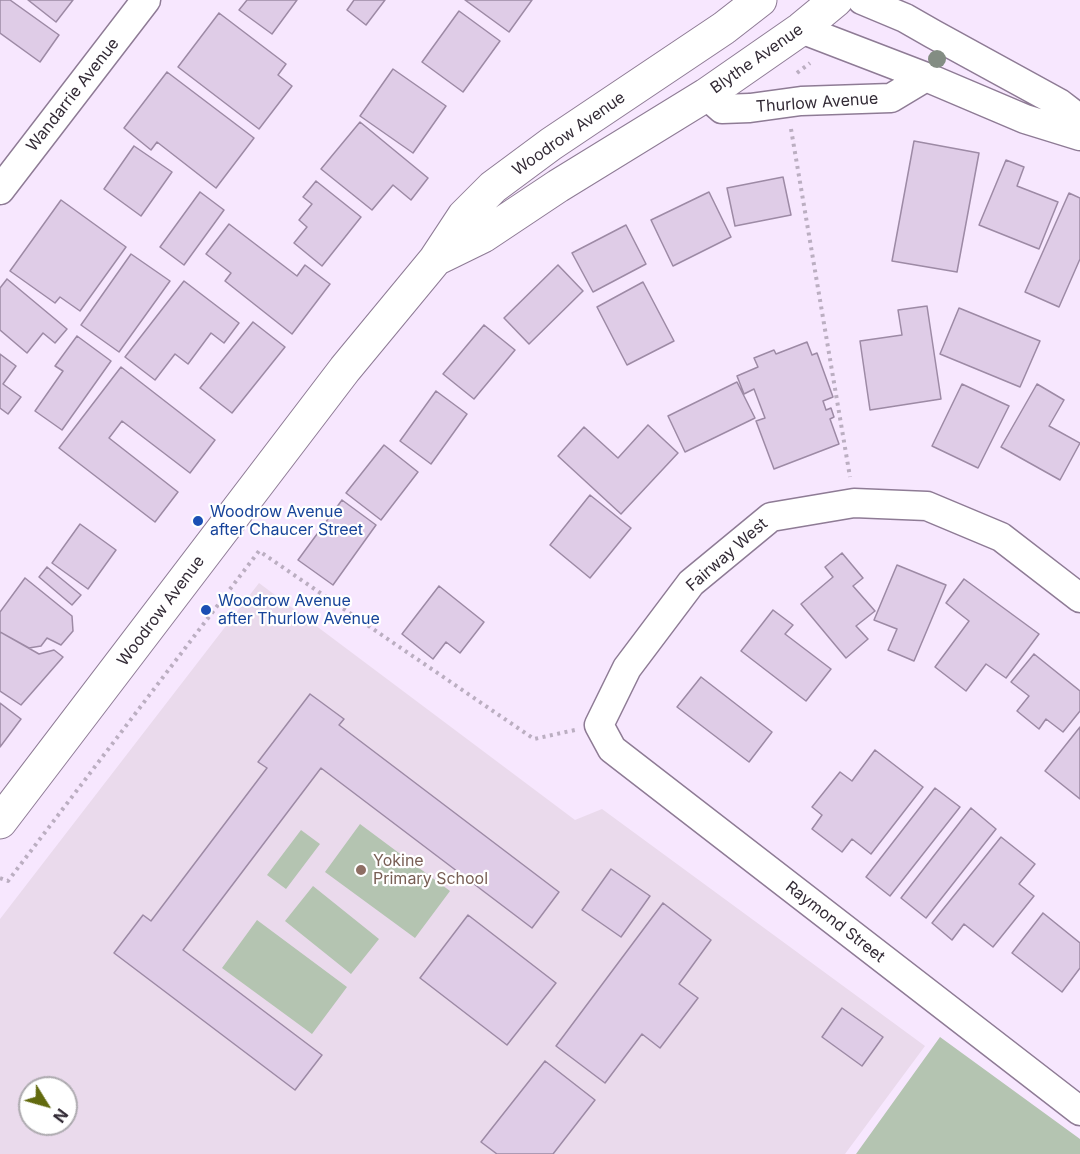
<!DOCTYPE html>
<html>
<head>
<meta charset="utf-8">
<style>
  body { margin:0 }
  #map { position:relative; width:1080px; height:1154px; overflow:hidden; background:#f7e7fe; font-family:Inter,sans-serif }
  canvas { display:block }
  .north { position:absolute; left:18px; top:1076px; width:60px; height:60px; box-sizing:border-box; background:#fff; border:2px solid #adaaaf; border-radius:50%; rotate:127deg; font-size:16px; font-weight:700; line-height:24px; text-align:center; color:#332b36 }
  .north::after { content:''; display:block; margin:auto; width:21px; height:27px; background:#626a0e; clip-path:polygon(50% 0,100% 100%,50% 72%,0 100%) }
</style>
</head>
<body>
<div id="map">
<canvas width="1080" height="1154"></canvas>
<div class="north">N</div>
</div>
<script>
const ctx = document.querySelector('canvas').getContext('2d');
ctx.lineJoin = 'round';
function fillPath(path, color) { ctx.fillStyle = color; ctx.fill(path, 'evenodd'); }
const toPath = rows => new Path2D(rows.map(r => 'M' + r).join(''));
function stroke(path, color, width, dash) { ctx.strokeStyle = color; ctx.lineWidth = width; ctx.lineCap = dash ? 'butt' : 'round'; ctx.setLineDash(dash || []); ctx.stroke(path); }
function label(font, color, halo, rows, align = 'center') {
  ctx.font = font + ' Inter,sans-serif'; ctx.lineWidth = 4.5; ctx.setLineDash([]); ctx.textBaseline = 'middle'; ctx.strokeStyle = halo; ctx.fillStyle = color; for (const [text, x, y, turn = 0] of rows) {
    ctx.save(); ctx.translate(x, y); ctx.rotate((+turn || 0) * Math.PI / 180); ctx.textAlign = isNaN(turn) ? turn : align; if (halo) ctx.strokeText(text, 0, 0); ctx.fillText(text, 0, 0); ctx.restore();
  }
}
const education = toPath([
  [259,583,575,820,602,809,925,1046,845,1154,0,1154,0,919],
  [30,1088,66,1088,66,1124,30,1124]
]);
const green = toPath([
  [360,824,450,891,415,938,325,872],
  [301,830,320,844,286,889,267,875],
  [313,886,379,939,351,974,285,921],
  [257,920,347,987,312,1034,222,968],
  [940,1037,1080,1139,1080,1154,856,1154]
]);
const building = toPath([
  [0,0,10,0,59,35,40,62,0,33,0,0],
  [28,0,73,0,56,22,28,0],
  [247,0,297,0,272,34,239,10,247,0],
  [354,0,385,0,366,25,347,10,354,0],
  [465,0,532,0,509,32,465,0],
  [459,11,500,41,463,92,422,62,459,11],
  [219,13,286,64,278,75,292,86,259,129,178,67,219,13],
  [393,69,446,106,413,153,360,116,393,69],
  [167,72,254,138,216,188,157,142,151,150,124,128,167,72],
  [360,122,428,178,411,200,393,185,372,210,321,169,360,122],
  [914,141,979,153,957,272,892,261,914,141],
  [134,146,172,172,141,216,104,189,134,146],
  [1006,160,1024,167,1017,186,1058,202,1039,249,979,225,1006,160],
  [783,177,791,215,735,226,727,188,783,177],
  [316,181,361,217,322,266,294,243,307,227,299,220,312,204,303,197,316,181],
  [200,192,224,210,184,265,160,247,200,192],
  [709,192,731,237,673,266,651,220,709,192],
  [1069,193,1080,198,1080,259,1059,307,1025,292,1069,193],
  [61,200,126,247,80,311,60,297,55,303,10,271,61,200],
  [229,224,297,276,305,265,330,284,292,334,225,281,231,273,206,254,229,224],
  [626,225,646,264,593,292,572,253,626,225],
  [131,254,170,281,119,352,81,325,131,254],
  [558,265,583,291,529,344,504,318,558,265],
  [7,279,67,329,55,343,43,333,27,353,0,330,0,288,7,279],
  [184,281,239,323,224,343,211,333,188,364,175,354,155,380,125,357,184,281],
  [643,282,674,341,627,365,597,307,643,282],
  [927,306,941,399,870,410,860,341,902,335,898,310,927,306],
  [959,308,1040,341,1020,387,940,354,959,308],
  [253,322,285,347,232,413,200,388,253,322],
  [484,325,515,350,474,399,443,374,484,325],
  [77,336,111,361,62,430,35,411,63,371,55,366,77,336],
  [807,342,812,355,817,353,833,397,823,401,826,410,831,408,834,417,830,419,839,444,774,469,756,421,765,418,754,389,744,394,737,376,758,367,754,358,774,350,776,354,807,342],
  [0,354,16,366,3,384,21,397,8,414,0,408,0,354],
  [121,367,215,440,190,473,122,421,109,438,178,492,155,522,59,448,121,367],
  [737,382,755,418,685,452,668,416,737,382],
  [962,384,1009,406,978,468,932,446,962,384],
  [1037,384,1064,400,1049,426,1080,443,1060,480,1001,447,1037,384],
  [436,391,467,414,431,464,400,441,436,391],
  [648,425,678,453,621,514,558,456,584,427,618,458,648,425],
  [384,445,418,472,381,520,346,493,384,445],
  [590,495,631,528,590,578,550,545,590,495],
  [342,500,376,525,333,585,298,560,342,500],
  [80,524,116,550,88,589,52,563,80,524],
  [842,553,863,578,853,586,875,611,856,626,868,639,846,658,801,604,833,577,825,567,842,553],
  [897,565,946,585,914,661,888,650,897,629,874,620,897,565],
  [47,567,81,595,72,605,39,577,47,567],
  [25,578,72,616,73,631,61,645,47,638,41,646,29,648,0,632,0,612,25,578],
  [964,579,1039,634,1006,678,986,664,966,691,935,667,969,621,946,603,964,579],
  [439,586,484,622,460,653,446,642,433,659,402,634,439,586],
  [773,610,793,625,785,634,831,669,806,701,741,651,773,610],
  [0,632,39,654,54,650,63,657,21,705,0,691,0,632],
  [1034,654,1080,691,1080,711,1063,732,1046,719,1039,729,1017,711,1029,696,1011,682,1034,654],
  [701,677,772,732,749,762,677,707,701,677],
  [310,694,344,719,339,725,559,892,532,928,321,768,183,950,322,1055,295,1090,114,953,143,915,151,921,267,768,258,762,310,694],
  [0,703,21,719,0,747,0,703],
  [1080,727,1080,799,1045,771,1080,727],
  [875,750,923,787,871,854,852,839,842,852,812,829,822,815,812,807,840,772,852,781,875,750],
  [935,788,960,807,890,896,866,877,935,788],
  [971,808,996,829,926,918,901,898,971,808],
  [1001,837,1035,864,1019,884,1034,896,993,947,964,924,952,940,932,923,1001,837],
  [611,869,650,896,621,937,582,910,611,869],
  [663,903,711,940,679,984,698,998,660,1048,642,1034,605,1083,556,1046,663,903],
  [1043,913,1080,943,1080,968,1062,992,1012,953,1043,913],
  [468,915,556,983,507,1045,420,978,468,915],
  [842,1008,883,1037,862,1066,822,1037,842,1008],
  [545,1061,595,1100,553,1154,497,1154,481,1142,545,1061]
]);
const path = toPath([
  [797,73,810,63],
  [791,129,850,477],
  [0,878,8,881,259,551,534,739,575,730]
]);
const minor = toPath([
  [862,0,905,18,933,34,1059,103,1080,119],
  [801,29,926,77,1025,119,1080,136],
  [706,95,722,109,750,108,801,101,891,98,926,77],
  [0,190,146,0],
  [1080,598,1001,537,927,506,854,503,771,517,691,583,627,668,599,725,612,749,1080,1111]
]);
const major = toPath([
  [436,259,483,236,558,186,706,95,801,29,836,0],
  [0,822,345,369,435,260,464,216,493,187,551,144,724,28,760,0]
]);
const trees = [
  [937,59]
];
const markers = [
  [198,521,6,"#1a4fb4"],
  [206,610,6,"#1a4fb4"],
  [361,870,6,"#8d6e63"]
];
const streetNames = [
  ["Blythe Avenue",757,59,-35],
  ["Wandarrie Avenue",73,95,-52],
  ["Thurlow Avenue",817,103,-4],
  ["Woodrow Avenue",569,134,-35],
  ["Fairway West",727,555,-41],
  ["Woodrow Avenue",161,611,-53],
  ["Raymond Street",835,922,38]
];
const transitNames = [
  ["Woodrow Avenue",210,512],
  ["after Chaucer Street",210,530],
  ["Woodrow Avenue",218,601],
  ["after Thurlow Avenue",218,619]
];
const educationNames = [
  ["Yokine",373,861],
  ["Primary School",373,879]
];
fillPath(education, '#eadaec');
fillPath(green, '#b4c4b1');
fillPath(building, '#dfcce7');
stroke(building, '#9d8aa5', 1.5);
stroke(minor, '#8e7b95', 31);
stroke(major, '#8e7b95', 35);
stroke(path, '#bbaec1', 4, [3, 4.5]);
stroke(minor, '#fff', 28);
stroke(major, '#fff', 33);
ctx.fillStyle = '#838d83';
for (const [x, y] of trees) { ctx.beginPath(); ctx.arc(x, y, 9, 0, 2 * Math.PI); ctx.fill(); }
for (const [x, y, r, color] of markers) { const dot = new Path2D(); dot.arc(x, y, r, 0, 2 * Math.PI); ctx.fillStyle = color; ctx.fill(dot); stroke(dot, '#fff', 2); }
label('16px', '#332b36', '#fff', streetNames);
label('16px', '#164399', '#fff', transitNames, 'left');
label('16px', '#785e54', '#fff', educationNames, 'left');
</script>
</body>
</html>
